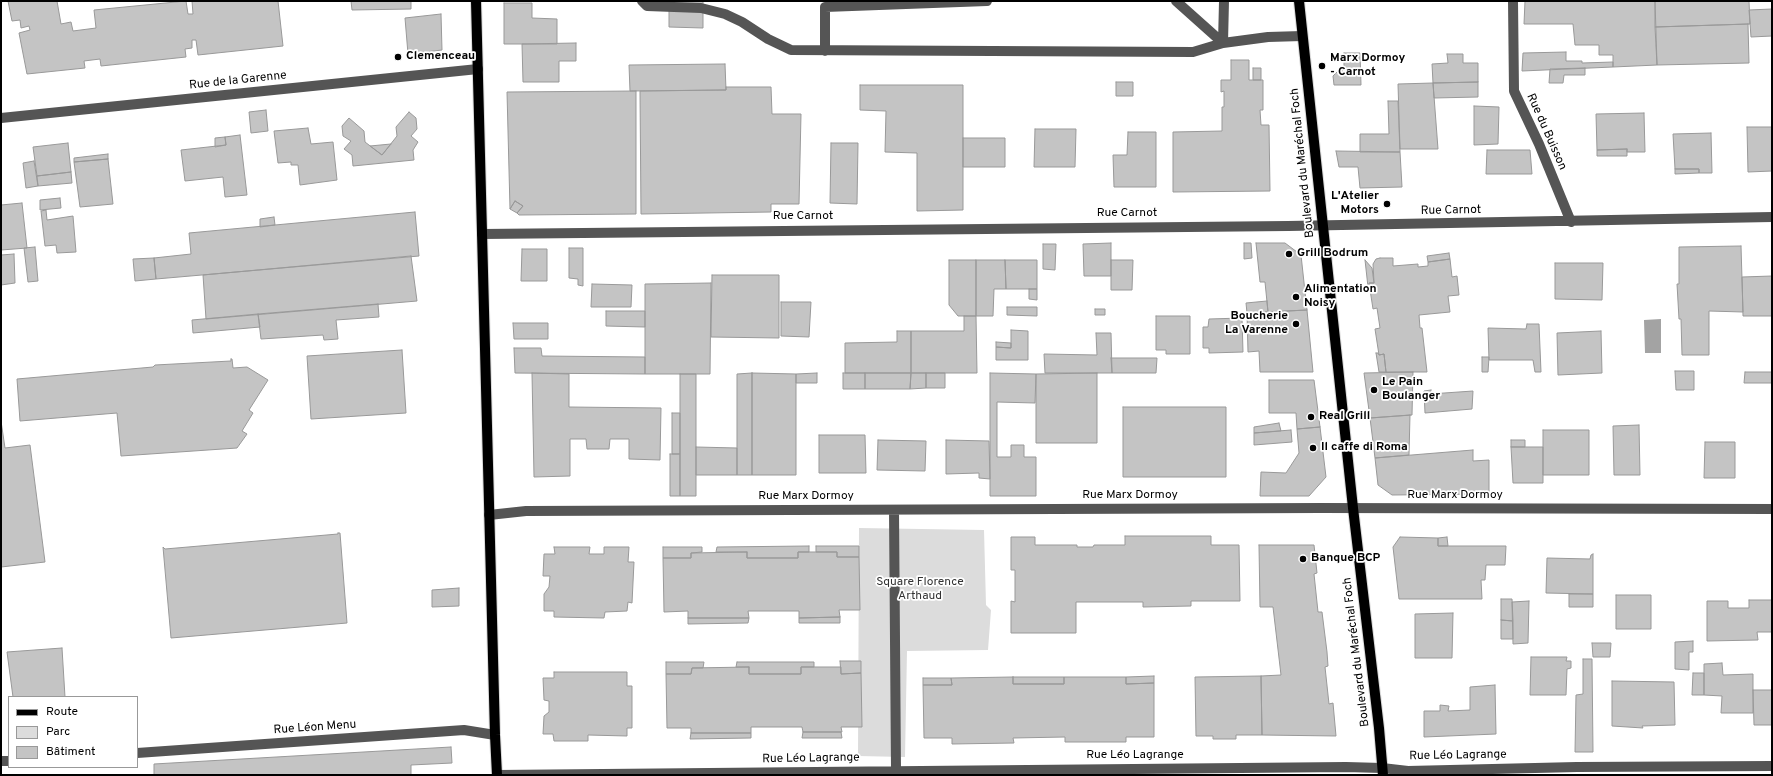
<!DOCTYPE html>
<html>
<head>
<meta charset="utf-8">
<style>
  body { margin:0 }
  #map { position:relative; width:1773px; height:776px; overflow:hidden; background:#fff; font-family:Overpass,sans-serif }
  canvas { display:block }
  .frame { position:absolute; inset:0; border:2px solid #000; pointer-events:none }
  .legend { position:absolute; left:8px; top:696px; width:130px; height:72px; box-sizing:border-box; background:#fff; border:1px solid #999; margin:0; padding:5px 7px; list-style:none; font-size:12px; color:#000 }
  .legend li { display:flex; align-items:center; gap:8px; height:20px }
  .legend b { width:20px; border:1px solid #999 }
</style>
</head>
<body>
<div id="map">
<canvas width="1773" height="776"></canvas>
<div class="frame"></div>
<ul class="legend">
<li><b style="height:5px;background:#000"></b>Route</li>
<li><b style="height:11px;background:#dcdcdc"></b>Parc</li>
<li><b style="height:11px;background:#c4c4c4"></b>Bâtiment</li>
</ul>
</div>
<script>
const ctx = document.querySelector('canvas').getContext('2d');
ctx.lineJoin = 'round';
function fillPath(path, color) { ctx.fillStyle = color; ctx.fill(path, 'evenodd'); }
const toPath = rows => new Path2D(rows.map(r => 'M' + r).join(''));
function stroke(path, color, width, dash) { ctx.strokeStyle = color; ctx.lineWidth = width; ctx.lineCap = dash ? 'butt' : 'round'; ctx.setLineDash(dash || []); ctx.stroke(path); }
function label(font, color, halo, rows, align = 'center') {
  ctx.font = font + ' Overpass,sans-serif'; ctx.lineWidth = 3.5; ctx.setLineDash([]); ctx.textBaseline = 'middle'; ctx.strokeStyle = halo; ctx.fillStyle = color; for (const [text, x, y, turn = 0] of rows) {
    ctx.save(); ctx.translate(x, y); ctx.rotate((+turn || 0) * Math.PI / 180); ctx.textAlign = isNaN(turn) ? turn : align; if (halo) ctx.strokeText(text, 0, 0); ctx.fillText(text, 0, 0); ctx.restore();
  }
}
const green = toPath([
  [859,528,984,530,986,605,991,610,988,650,907,651,905,757,858,756]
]);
const water = toPath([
  [1661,319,1661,353,1645,353,1644,320]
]);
const building = toPath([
  [8,1,57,1,61,24,71,22,73,31,96,28,94,10,186,1,188,14,193,14,192,1,278,1,283,46,198,55,196,40,192,40,192,48,185,49,186,57,101,66,100,59,84,61,85,68,27,74,19,33,30,30,29,26,21,28,20,20,12,21,8,1],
  [351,1,411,1,411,9,352,10,351,1],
  [669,1,703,1,703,28,669,27,669,1],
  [1525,1,1655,1,1657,65,1613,67,1613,55,1599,55,1599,45,1575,45,1573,24,1524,24,1525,1],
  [1655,1,1749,1,1750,24,1655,27,1655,1],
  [504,3,532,3,532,18,557,19,557,44,504,44,504,3],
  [1772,9,1772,36,1751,37,1749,10,1772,9],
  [441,14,442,50,408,54,405,18,441,14],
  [1748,24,1749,63,1657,65,1655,27,1748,24],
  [576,43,576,61,559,61,559,82,523,82,522,44,576,43],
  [1566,52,1566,61,1582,61,1582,63,1613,62,1613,67,1522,71,1523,53,1566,52],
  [1344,53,1360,53,1361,85,1334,85,1333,76,1339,70,1344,70,1344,53],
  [1447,54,1463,54,1463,63,1478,63,1478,82,1433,83,1432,64,1448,63,1447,54],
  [1231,60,1249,60,1249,80,1263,80,1263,110,1260,110,1261,125,1269,125,1270,191,1173,192,1173,132,1222,131,1222,107,1224,107,1224,91,1221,92,1221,80,1231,80,1231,60],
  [725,64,726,90,630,91,629,65,725,64],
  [1253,68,1261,68,1261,80,1253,80,1253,68],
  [1585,68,1585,75,1564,75,1563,83,1549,83,1550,69,1585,68],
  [1116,82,1133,82,1133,96,1116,96,1116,82],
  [1478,82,1478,97,1434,98,1433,83,1478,82],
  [1433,83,1438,149,1400,149,1398,84,1433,83],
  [860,85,963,85,963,210,917,211,917,153,885,152,886,111,860,110,860,85],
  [726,87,771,87,772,114,801,114,799,204,771,204,771,212,641,214,640,91,726,90,726,87],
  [636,91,636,214,519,215,517,213,523,206,515,201,510,209,507,92,636,91],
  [1388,101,1398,101,1400,152,1360,152,1360,134,1389,134,1388,101],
  [1474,106,1499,107,1498,144,1474,145,1474,106],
  [266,110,268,131,251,133,249,112,266,110],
  [409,112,416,118,417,129,411,136,418,142,413,150,414,160,353,166,352,155,344,149,351,141,343,136,342,126,349,118,364,131,365,142,382,155,397,136,396,127,409,112],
  [1644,113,1645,152,1627,152,1627,149,1597,150,1596,114,1644,113],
  [1747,127,1772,127,1772,171,1748,172,1747,127],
  [308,128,311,144,333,142,337,180,300,185,298,165,291,165,291,162,278,163,274,131,308,128],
  [1035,129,1076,129,1075,167,1034,167,1035,129],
  [1128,132,1156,132,1156,187,1114,187,1113,155,1127,155,1128,132],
  [1711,133,1712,173,1699,173,1699,169,1675,169,1673,134,1711,133],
  [240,135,247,195,225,197,223,177,185,181,181,150,226,145,225,137,240,135],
  [225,137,226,145,215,147,215,138,225,137],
  [963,138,1005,138,1005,167,963,167,963,138],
  [68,143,71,172,37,176,33,147,68,143],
  [831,143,858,143,857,204,830,203,831,143],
  [391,144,382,155,370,146,391,144],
  [1627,149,1627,156,1597,156,1597,150,1627,149],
  [1487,150,1530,150,1532,174,1486,174,1487,150],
  [1336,151,1400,152,1402,187,1360,188,1358,167,1339,167,1336,151],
  [108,154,108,159,74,162,74,158,108,154],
  [108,159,113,204,80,207,74,162,108,159],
  [34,161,38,186,26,188,23,163,34,161],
  [1675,169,1699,169,1699,173,1675,174,1675,169],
  [71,172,72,183,38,186,37,176,71,172],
  [60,198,61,208,40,210,40,200,60,198],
  [515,201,523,206,517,213,510,209,515,201],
  [22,203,27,248,1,250,1,205,22,203],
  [46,210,47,220,73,216,76,252,57,253,56,245,45,246,41,211,46,210],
  [415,212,419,256,156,279,154,258,191,254,189,233,415,212],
  [274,217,275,225,260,227,260,219,274,217],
  [1111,243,1111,276,1084,276,1083,244,1111,243],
  [1244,243,1251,243,1252,258,1244,259,1244,243],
  [1256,243,1285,243,1301,255,1307,310,1268,312,1265,282,1260,282,1256,243],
  [1043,244,1056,244,1055,270,1043,269,1043,244],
  [1741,246,1743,312,1709,311,1709,355,1682,355,1681,319,1679,319,1677,284,1679,284,1679,247,1741,246],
  [35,247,38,281,28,282,24,248,35,247],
  [569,248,583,248,583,286,578,285,578,279,569,278,569,248],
  [522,249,547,249,547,281,521,281,522,249],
  [1449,253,1450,259,1428,262,1427,256,1449,253],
  [14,254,15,283,1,285,1,255,14,254],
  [411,256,417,301,206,319,203,275,411,256],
  [154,258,156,279,135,281,133,259,154,258],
  [1380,258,1393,258,1393,266,1418,264,1418,267,1428,266,1428,262,1450,259,1452,277,1457,276,1459,295,1448,296,1450,312,1419,315,1420,328,1422,328,1427,372,1386,372,1384,354,1379,355,1375,329,1380,328,1377,308,1373,309,1369,283,1374,283,1373,264,1376,259,1380,258],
  [949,260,976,260,976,316,958,316,949,305,949,260],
  [976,260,1005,260,1006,289,994,289,993,316,976,316,976,260],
  [1005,260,1037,260,1037,289,1006,289,1005,260],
  [1111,260,1133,260,1132,290,1111,290,1111,260],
  [1365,260,1372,268,1374,283,1369,283,1370,287,1368,287,1365,260],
  [1555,263,1603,263,1602,300,1555,299,1555,263],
  [712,275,779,275,779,338,711,337,712,275],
  [1772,276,1772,316,1743,316,1742,277,1772,276],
  [711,283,710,374,645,374,645,284,711,283],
  [592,284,632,285,631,307,591,307,592,284],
  [1029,289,1037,289,1037,300,1029,299,1029,289],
  [1267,301,1268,312,1247,313,1246,303,1267,301],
  [781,302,811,302,809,337,781,336,781,302],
  [378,304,379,317,336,320,338,339,324,340,323,335,261,339,258,314,378,304],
  [1007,307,1037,307,1037,316,1007,315,1007,307],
  [1095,309,1105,309,1105,315,1095,315,1095,309],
  [1307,310,1313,372,1260,372,1259,351,1248,352,1247,313,1307,310],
  [606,311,645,311,645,327,606,326,606,311],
  [258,314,260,327,193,333,192,320,258,314],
  [964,316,976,316,977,373,911,373,911,331,964,331,964,316],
  [1156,316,1190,316,1190,354,1166,354,1166,350,1156,350,1156,316],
  [1242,318,1243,352,1209,353,1209,348,1203,348,1203,327,1208,327,1209,319,1242,318],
  [513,323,548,323,548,339,514,339,513,323],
  [1527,324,1539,324,1541,372,1535,372,1533,360,1489,360,1488,328,1526,329,1527,324],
  [1011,330,1028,331,1028,360,996,360,996,347,1011,348,1011,330],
  [897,331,911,331,911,373,845,373,845,343,897,342,897,331],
  [1601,331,1602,373,1558,375,1557,333,1601,331],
  [1096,333,1111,333,1112,373,1045,373,1044,354,1097,355,1096,333],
  [996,342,1011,343,1011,348,996,347,996,342],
  [514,348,541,348,542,356,645,357,645,374,515,373,514,348],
  [402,350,406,413,311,419,307,356,402,350],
  [1376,353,1378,353,1379,355,1384,354,1386,372,1379,372,1376,353],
  [1482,357,1489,357,1488,372,1482,372,1482,357],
  [1111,358,1157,358,1156,373,1112,373,1111,358],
  [231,359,232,359,233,368,247,367,268,380,249,410,253,413,242,431,247,434,237,448,121,456,117,413,20,421,17,379,153,367,155,365,231,361,231,359],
  [1675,371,1694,371,1694,390,1676,390,1675,371],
  [1413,372,1412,415,1370,418,1364,373,1413,372],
  [1745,372,1772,372,1772,383,1744,383,1745,372],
  [532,373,569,374,569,407,661,408,660,460,629,459,629,439,610,439,609,449,587,449,586,439,570,439,570,476,534,477,532,373],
  [752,373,796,374,796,475,752,475,752,373],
  [752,373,752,475,737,475,737,374,752,373],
  [817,373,817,383,796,383,796,374,817,373],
  [843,373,865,373,865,389,843,389,843,373],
  [865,373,911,373,910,389,865,389,865,373],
  [911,373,926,373,926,388,910,389,911,373],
  [926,373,945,373,945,388,926,388,926,373],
  [990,373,1036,374,1035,403,997,402,997,457,1011,457,1011,445,1024,445,1024,457,1036,457,1036,496,990,496,990,373],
  [1097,373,1097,443,1036,443,1036,374,1097,373],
  [680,374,696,374,696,496,680,496,680,374],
  [1269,380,1314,380,1320,427,1297,429,1296,413,1269,413,1269,380],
  [1431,390,1430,394,1473,391,1472,409,1425,413,1424,391,1431,390],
  [1123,407,1226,407,1226,477,1123,477,1123,407],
  [672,413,680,413,680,454,672,454,672,413],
  [1410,415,1409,455,1375,458,1370,418,1410,415],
  [1,421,5,448,30,445,45,562,1,567,1,421],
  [1279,423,1281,431,1254,433,1254,427,1279,423],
  [1639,425,1640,475,1614,475,1613,426,1639,425],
  [1320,427,1326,477,1309,496,1260,496,1261,472,1286,473,1299,453,1297,429,1320,427],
  [1291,430,1292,442,1254,445,1254,433,1291,430],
  [1543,430,1589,430,1589,475,1543,475,1543,430],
  [819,435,865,435,866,473,819,473,819,435],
  [878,440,926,441,925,471,877,470,878,440],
  [946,440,989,441,990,479,979,478,979,473,946,474,946,440],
  [1511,440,1525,440,1525,447,1511,447,1511,440],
  [1705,442,1735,442,1735,478,1704,478,1705,442],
  [696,447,737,448,737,475,696,475,696,447],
  [1511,447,1543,447,1543,483,1513,483,1511,447],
  [1473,450,1473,461,1489,460,1489,494,1392,495,1378,485,1375,458,1473,450],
  [670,454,680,454,680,496,670,496,670,454],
  [338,533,340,533,347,623,171,638,163,547,165,549,338,534,338,533],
  [1125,536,1211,536,1211,545,1239,545,1240,601,1191,601,1191,606,1143,607,1143,602,1076,602,1076,633,1011,633,1011,601,1015,602,1015,570,1011,570,1011,537,1035,537,1035,545,1077,545,1077,547,1093,547,1094,545,1125,545,1125,536],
  [1400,537,1438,538,1438,546,1506,546,1505,565,1486,565,1485,580,1481,580,1482,599,1399,599,1393,547,1400,537],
  [1447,537,1448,546,1438,546,1438,538,1447,537],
  [1259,545,1314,545,1317,573,1314,574,1318,612,1322,612,1327,652,1328,666,1325,667,1329,704,1333,703,1336,736,1262,735,1261,676,1281,675,1273,607,1260,607,1259,545],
  [809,546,809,552,798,552,798,558,747,558,747,552,716,552,717,547,809,546],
  [816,546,859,546,859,557,837,557,837,552,816,552,816,546],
  [554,547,590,547,589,554,604,554,604,547,629,547,628,562,634,562,632,603,628,602,627,611,605,612,604,618,554,617,554,611,544,611,544,594,549,587,550,576,543,576,544,554,555,554,554,547],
  [663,547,702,547,702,552,691,553,691,558,663,558,663,547],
  [747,552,747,558,798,558,798,552,837,552,837,557,859,557,860,610,839,610,840,617,799,618,799,611,748,611,749,618,688,618,688,611,664,612,663,558,691,558,691,553,747,552],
  [1593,554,1593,594,1546,593,1547,558,1590,559,1591,555,1593,554],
  [459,588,459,606,432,607,432,590,459,588],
  [1569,594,1593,594,1593,607,1569,607,1569,594],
  [1616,595,1651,595,1651,629,1616,629,1616,595],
  [1501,599,1512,599,1513,621,1501,620,1501,599],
  [1749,600,1772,600,1772,632,1757,632,1758,640,1707,641,1707,601,1728,601,1728,608,1749,608,1749,600],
  [1529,601,1528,643,1513,644,1512,602,1529,601],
  [1453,613,1452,658,1415,658,1415,614,1453,613],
  [840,617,840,623,799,623,799,618,840,617],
  [688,618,749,618,748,623,688,624,688,618],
  [1501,620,1513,621,1513,639,1501,639,1501,620],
  [1693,641,1693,652,1689,652,1689,670,1675,669,1675,642,1693,641],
  [1592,643,1611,643,1610,657,1593,657,1592,643],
  [62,648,65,697,13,697,7,652,62,648],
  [1531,657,1567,657,1566,661,1571,661,1571,668,1567,669,1566,695,1530,695,1531,657],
  [1583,659,1592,659,1593,752,1575,752,1576,695,1583,694,1583,659],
  [840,661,861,661,861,673,841,674,840,661],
  [666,662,704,662,703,668,692,668,691,674,666,674,666,662],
  [737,662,814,662,814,667,801,667,801,674,749,674,749,667,736,667,737,662],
  [1722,663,1723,675,1753,674,1753,713,1721,713,1722,696,1704,695,1704,664,1722,663],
  [749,667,749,674,801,674,801,667,841,667,841,674,861,673,862,727,841,727,842,732,803,732,802,727,751,727,751,733,691,733,691,728,667,728,666,674,691,674,692,668,749,667],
  [554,672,627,672,627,686,632,686,632,728,627,728,627,736,588,735,588,741,554,741,553,734,543,734,544,716,549,712,549,701,544,700,543,678,554,678,554,672],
  [1693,673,1704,673,1704,695,1692,695,1693,673],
  [1154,676,1154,683,1126,684,1126,677,1154,676],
  [1261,676,1262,735,1236,735,1236,739,1213,739,1213,736,1196,736,1195,677,1261,676],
  [1013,677,1013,684,1064,684,1064,677,1126,677,1126,684,1154,683,1154,737,1126,737,1126,742,1065,742,1065,737,1013,738,1014,743,952,744,952,738,924,738,923,685,952,685,951,678,1013,677],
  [1013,677,1064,677,1064,684,1013,684,1013,677],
  [923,678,951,678,952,685,923,685,923,678],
  [1612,681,1674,682,1675,725,1642,726,1643,728,1612,726,1612,681],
  [1495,685,1496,734,1424,737,1424,711,1440,711,1440,705,1449,706,1448,711,1470,710,1470,687,1495,685],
  [1753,690,1772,690,1772,725,1754,725,1753,690],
  [803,732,841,732,842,738,802,738,803,732],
  [691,733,751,733,751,738,690,739,691,733],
  [451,747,452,763,411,765,411,775,154,775,154,764,451,747]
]);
const minor = toPath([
  [642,1,647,6,701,8,725,14,742,22,768,39,791,50,1193,52,1223,43,1268,37,1302,36],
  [1176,1,1223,43,1224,1],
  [1513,1,1514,91,1539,144,1571,222],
  [825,51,825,7,987,1],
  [1,118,478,69],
  [482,234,1288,226,1772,217],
  [894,510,896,771],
  [489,515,526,511,1320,508,1772,509],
  [137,753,464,730,495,735],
  [1,761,9,761],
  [497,775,1346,767,1382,768,1408,771,1577,767,1772,766]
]);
const major = toPath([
  [476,1,495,735,497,775],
  [1299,1,1353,508,1379,728,1383,775]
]);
const markers = [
  [398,57,4,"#000"],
  [1322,66,4,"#000"],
  [1387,204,4,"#000"],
  [1289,254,4,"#000"],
  [1296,297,4,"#000"],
  [1296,324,4,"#000"],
  [1374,390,4,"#000"],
  [1311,417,4,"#000"],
  [1313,448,4,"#000"],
  [1303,559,4,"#000"]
];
const poiNames = [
  ["Clemenceau",406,57],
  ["Marx Dormoy",1330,59],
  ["- Carnot",1330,73],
  ["L'Atelier",1379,197,"right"],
  ["Motors",1379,211,"right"],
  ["Grill Bodrum",1297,254],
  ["Alimentation",1304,290],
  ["Noisy",1304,304],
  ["Boucherie",1288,317,"right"],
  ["La Varenne",1288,331,"right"],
  ["Le Pain",1382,383],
  ["Boulanger",1382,397],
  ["Real Grill",1319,417],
  ["Il caffe di Roma",1321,448],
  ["Banque BCP",1311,559]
];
const streetNames = [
  ["Rue de la Garenne",238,81,-6],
  ["Rue du Buisson",1546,132,66],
  ["Boulevard du Maréchal Foch",1303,163,-96],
  ["Rue Carnot",1451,211,-1],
  ["Rue Carnot",1127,214],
  ["Rue Carnot",803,217],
  ["Rue Marx Dormoy",1130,496],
  ["Rue Marx Dormoy",1455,496],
  ["Rue Marx Dormoy",806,497],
  ["Boulevard du Maréchal Foch",1357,652,-97],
  ["Rue Léon Menu",315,728,-4],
  ["Rue Léo Lagrange",1135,756],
  ["Rue Léo Lagrange",1458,756,-1],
  ["Rue Léo Lagrange",811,759,-1]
];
const parkNames = [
  ["Square Florence",920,583],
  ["Arthaud",920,597]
];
fillPath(green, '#dcdcdc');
fillPath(water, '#a3a3a3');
fillPath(building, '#c4c4c4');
stroke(building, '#999', 1);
stroke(major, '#dbdbdb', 12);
stroke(minor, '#555', 10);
stroke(major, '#000', 10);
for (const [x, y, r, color] of markers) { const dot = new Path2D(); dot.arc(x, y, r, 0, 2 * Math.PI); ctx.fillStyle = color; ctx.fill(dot); stroke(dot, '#fff', 1.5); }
label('bold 12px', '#000', '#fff', poiNames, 'left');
label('12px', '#000', '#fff', streetNames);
label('12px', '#333', '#fff', parkNames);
</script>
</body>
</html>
